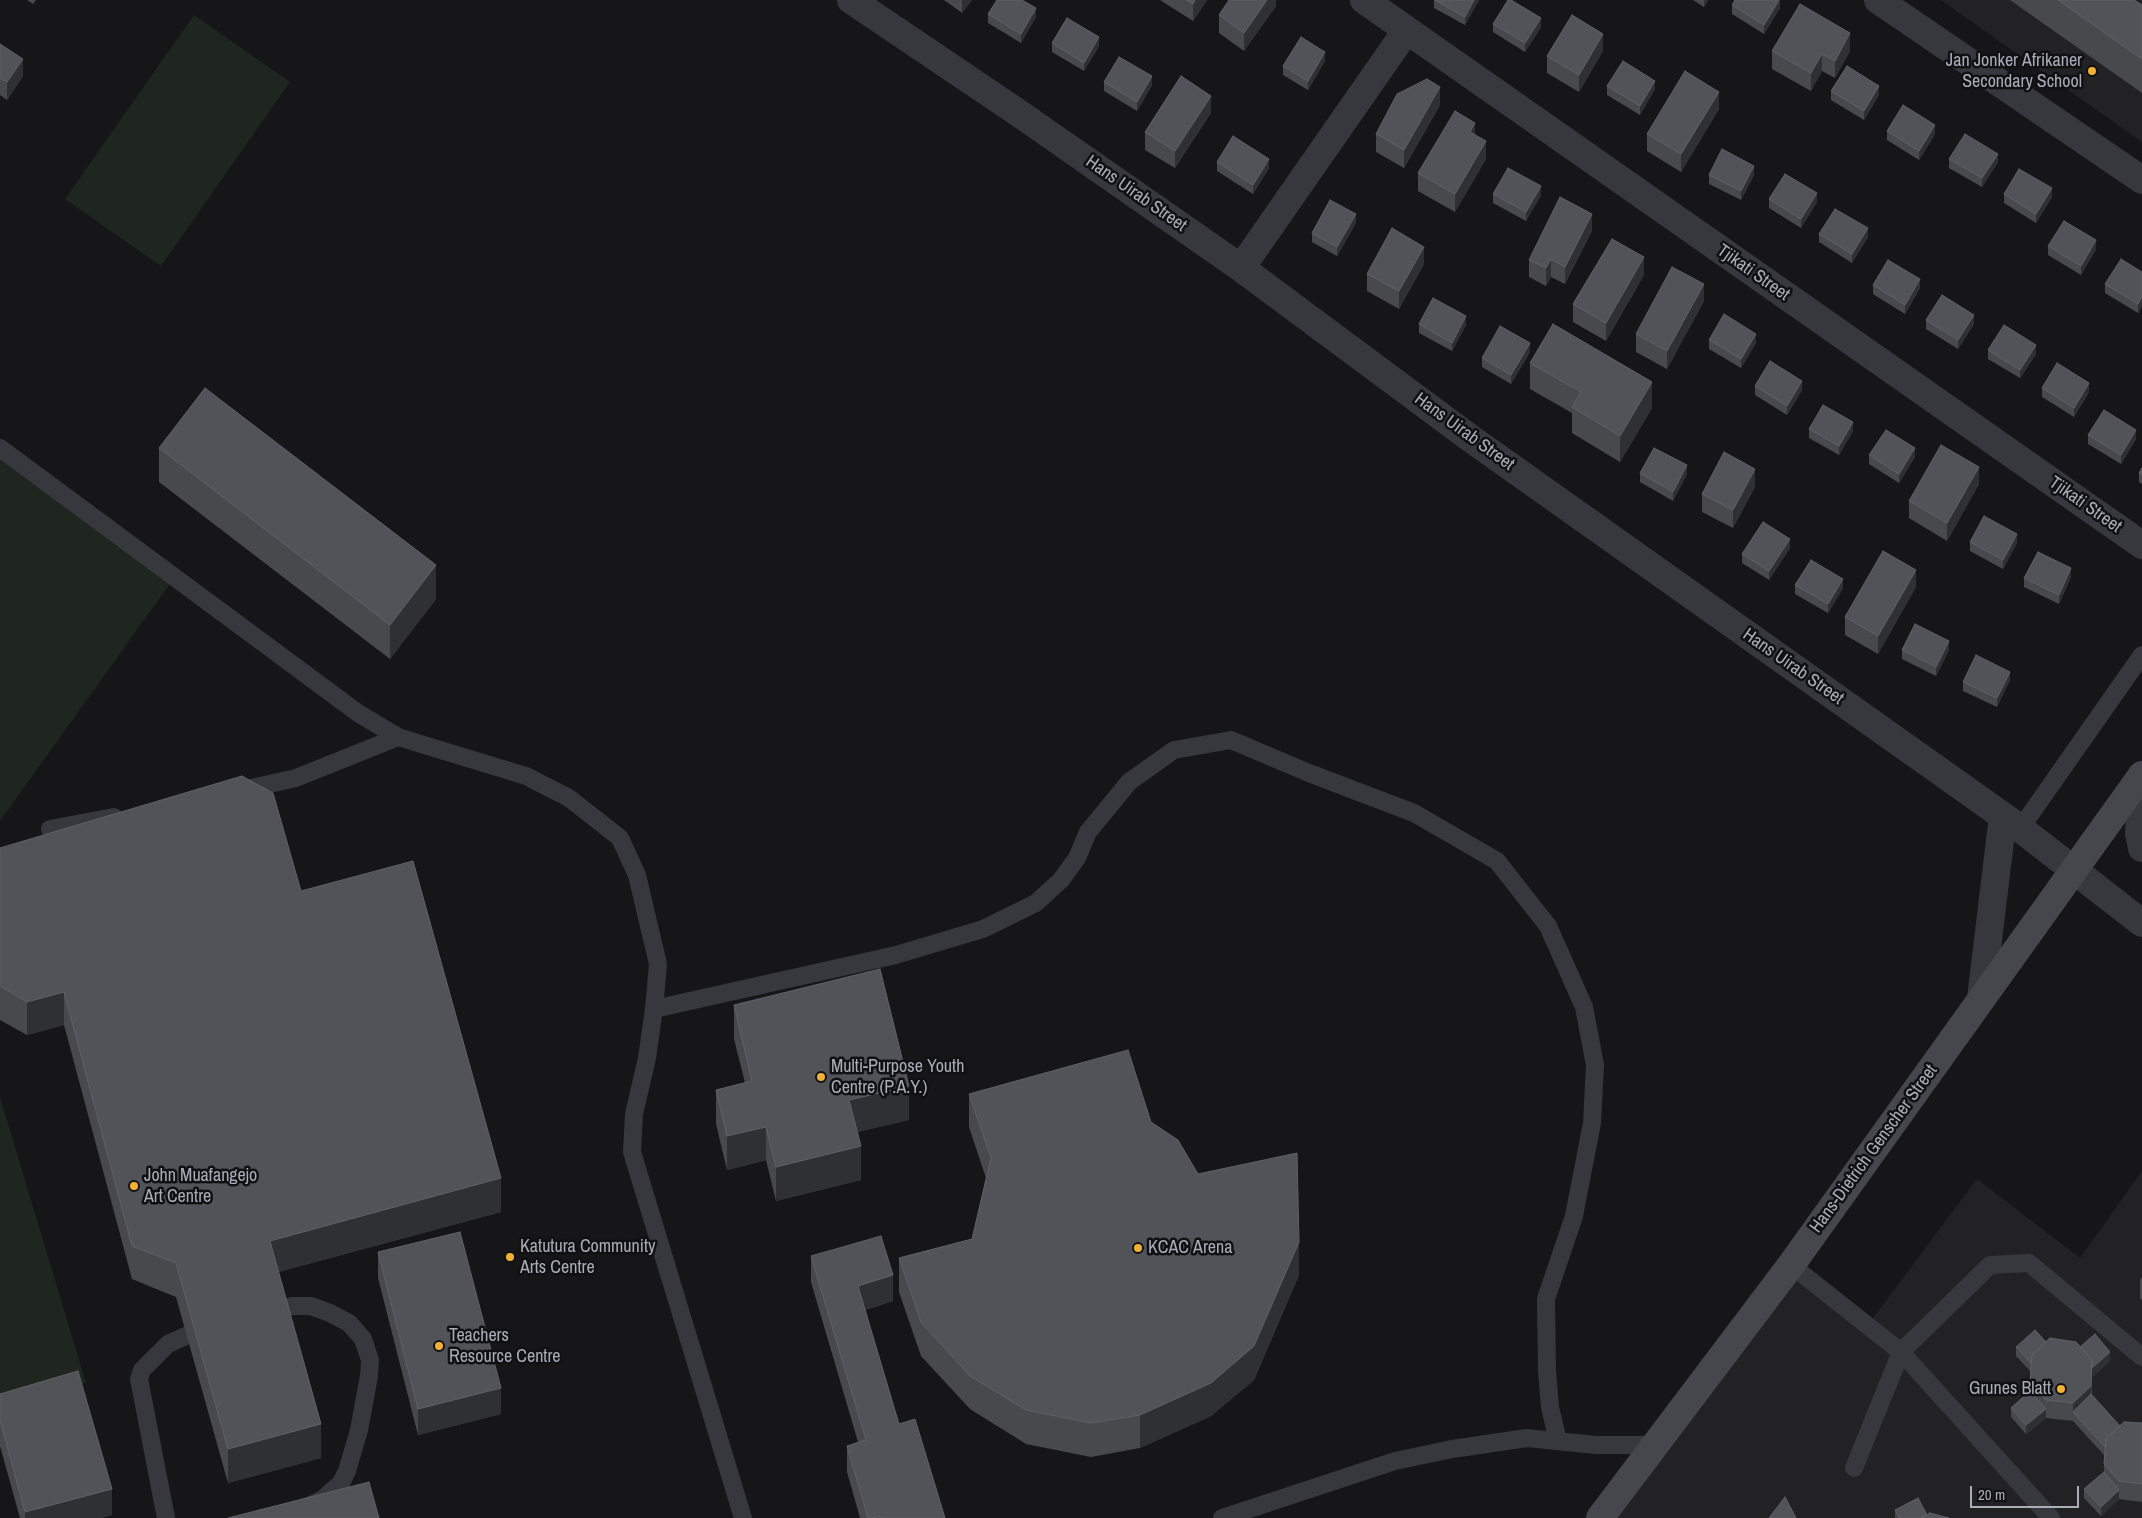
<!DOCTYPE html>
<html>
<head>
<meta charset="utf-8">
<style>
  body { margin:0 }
  #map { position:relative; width:2142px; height:1518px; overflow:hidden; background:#161618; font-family:"Archivo Narrow",sans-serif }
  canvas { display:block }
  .scale { position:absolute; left:1970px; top:1486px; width:109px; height:22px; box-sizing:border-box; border:2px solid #a8adb8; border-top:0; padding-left:6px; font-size:15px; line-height:18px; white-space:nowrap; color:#a8adb8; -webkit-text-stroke:4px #111113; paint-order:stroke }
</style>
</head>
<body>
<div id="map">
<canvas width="2142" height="1518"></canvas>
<div class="scale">20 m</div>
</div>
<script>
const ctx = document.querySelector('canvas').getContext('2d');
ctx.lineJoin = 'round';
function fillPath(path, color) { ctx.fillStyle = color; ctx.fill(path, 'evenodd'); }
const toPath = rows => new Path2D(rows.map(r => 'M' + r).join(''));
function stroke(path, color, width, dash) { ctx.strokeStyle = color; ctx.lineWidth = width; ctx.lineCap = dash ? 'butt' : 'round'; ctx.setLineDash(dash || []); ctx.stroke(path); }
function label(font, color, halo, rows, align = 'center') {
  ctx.font = font + ' "Archivo Narrow",sans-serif'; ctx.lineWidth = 5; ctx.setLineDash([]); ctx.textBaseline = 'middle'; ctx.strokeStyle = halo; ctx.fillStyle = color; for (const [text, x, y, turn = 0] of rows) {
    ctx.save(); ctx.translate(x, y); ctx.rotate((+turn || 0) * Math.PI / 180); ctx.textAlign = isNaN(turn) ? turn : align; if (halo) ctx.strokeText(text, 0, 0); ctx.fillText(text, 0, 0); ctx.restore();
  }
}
const built = toPath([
  [1941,0,2142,0,2142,142],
  [2142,1171,2142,1518,1599,1518,1791,1265,1867,1326,1977,1179,2080,1258]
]);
const green = toPath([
  [194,15,290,82,161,266,65,199],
  [0,454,172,581,0,821],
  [0,1097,86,1383,0,1407]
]);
const lane = toPath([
  [0,448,358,713,398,737,526,776,569,798,620,838,637,875,658,964,654,1009,647,1058,634,1114,632,1152,743,1518],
  [238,791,296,778,398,737],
  [50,829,114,817],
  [2020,829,2142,655],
  [654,1009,896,955,983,929,1036,903,1061,880,1077,858,1088,832,1129,782,1174,750,1231,740,1309,773,1414,813,1497,861,1548,926,1584,1007,1595,1065,1592,1123,1574,1216,1546,1299,1547,1371,1550,1407,1558,1441],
  [1791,1265,1901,1352,2051,1518],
  [280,1309,292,1306,311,1306,330,1313,349,1323,363,1339,370,1360,369,1376,359,1430,347,1471,341,1483,323,1499,285,1518],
  [1854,1468,1901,1352,1990,1265,2029,1263,2142,1357],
  [166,1518,139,1379,142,1370,168,1344,188,1335],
  [1222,1518,1395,1461,1452,1449,1527,1438,1596,1445,1656,1445]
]);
const street = toPath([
  [851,0,1020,114,1241,268,1470,438,2017,826,2142,923],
  [1364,0,2142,545],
  [1878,0,2142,180],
  [1241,268,1406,31],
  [2142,775,2139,834,2142,848],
  [1981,998,2003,816]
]);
const secondary = toPath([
  [1600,1518,1791,1265,2142,775]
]);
const wall = toPath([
  [27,0,36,0,33,4],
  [944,0,972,0,962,13],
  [1160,0,1207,0,1193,21],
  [1276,0,1276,6,1244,51,1219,33,1219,15],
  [1434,0,1479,0,1465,25,1434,8],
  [1693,0,1708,0,1704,7],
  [1780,0,1780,8,1764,34,1732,14,1732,5],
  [2010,0,2134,0,2142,5,2142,93],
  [988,14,1036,17,1021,43,988,23],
  [1493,24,1541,27,1525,52,1493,32],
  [1052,43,1099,46,1084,71,1052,52],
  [0,44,23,76,7,100,0,95],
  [1603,51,1579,92,1547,73,1547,56],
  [1772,51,1850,51,1835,78,1822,71,1811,91,1772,69],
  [1325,61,1308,90,1283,75,1283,66],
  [1104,82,1152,85,1137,111,1104,91],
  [1607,86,1655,89,1640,115,1607,95],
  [1831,91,1879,95,1864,120,1831,100],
  [1440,105,1404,168,1376,152,1376,134],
  [1719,109,1681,172,1647,151,1647,134],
  [1211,113,1175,168,1145,150,1145,132],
  [1887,131,1935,134,1919,160,1887,140],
  [1475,134,1486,159,1455,212,1418,191,1418,173],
  [1949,159,1998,162,1982,187,1949,168],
  [1217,162,1269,168,1253,194,1217,171],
  [1709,175,1754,175,1741,200,1709,184],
  [1493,194,1541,195,1526,221,1493,203],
  [2004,194,2052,197,2036,223,2004,203],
  [1769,199,1817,202,1801,228,1769,208],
  [1356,223,1337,256,1312,242,1312,233],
  [1592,231,1565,284,1551,277,1546,286,1529,277,1529,260],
  [1819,234,1868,237,1852,263,1819,242],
  [2048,246,2096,249,2081,275,2048,255],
  [1424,264,1399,309,1367,291,1367,274],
  [2142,272,2142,306,2138,313,2105,293,2105,284],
  [1644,275,1606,341,1573,322,1573,304],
  [1873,285,1920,288,1905,314,1873,294],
  [1704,301,1667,369,1636,352,1636,334],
  [1926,320,1974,324,1958,349,1926,329],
  [1419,324,1466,325,1452,351,1419,333],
  [1709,340,1756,343,1741,368,1709,349],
  [1988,350,2036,354,2020,378,1988,359],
  [1530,352,1511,384,1482,367,1482,358],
  [1530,363,1652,408,1620,462,1572,433,1572,413,1530,389],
  [1755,386,1802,390,1787,415,1755,395],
  [2042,388,2089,392,2074,417,2042,397],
  [1809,429,1853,431,1839,455,1809,438],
  [2088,435,2136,439,2121,464,2088,444],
  [159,448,436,599,390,659,159,482],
  [1869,455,1915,457,1899,483,1869,464],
  [2142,468,2142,484,2139,482,2139,473],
  [1640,473,1687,474,1673,501,1640,482],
  [1979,484,1947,541,1909,518,1909,501],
  [1755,487,1733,528,1702,512,1702,494],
  [1970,542,2017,543,2003,569,1970,551],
  [1790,548,1769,580,1742,563,1742,554],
  [2071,577,2059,604,2024,587,2024,578],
  [1795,585,1843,588,1828,613,1795,594],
  [1916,587,1878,654,1845,635,1845,617],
  [1902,650,1949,650,1936,676,1902,659],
  [2010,680,1997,707,1963,691,1963,682],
  [0,848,301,891,501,1212,278,1272,321,1458,228,1483,176,1297,132,1279,64,1025,27,1035,0,1020],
  [734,1005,909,1120,857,1132,861,1180,776,1201,766,1160,727,1170,716,1124,716,1090,745,1083,734,1039],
  [969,1094,1151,1122,1198,1174,1299,1275,1254,1380,1211,1416,1140,1448,1091,1457,1026,1444,970,1409,921,1356,899,1292,899,1258,972,1239,986,1178,969,1127],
  [378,1252,501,1414,418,1435,378,1278],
  [811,1256,893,1301,865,1310,899,1424,945,1518,860,1518,847,1472,847,1446,858,1442,811,1282],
  [2142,1277,2142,1300,2140,1298,2140,1280],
  [2046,1342,2080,1347,2110,1361,2092,1377,2092,1395,2120,1426,2142,1423,2142,1502,2119,1499,2101,1516,2084,1498,2084,1489,2104,1472,2104,1455,2073,1421,2046,1418,2026,1434,2011,1417,2011,1408,2030,1391,2030,1371,2016,1356,2016,1347],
  [0,1394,112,1515,101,1518,20,1518,0,1446],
  [1895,1510,1927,1515,1949,1518,1895,1518]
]);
const shadedWall = toPath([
  [962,0,972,0,962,13],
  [1195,0,1207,0,1193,21,1193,4],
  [1267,0,1276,0,1276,6,1244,51,1244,33],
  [1474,0,1479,0,1465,25,1465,17],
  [1704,0,1708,0,1704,7],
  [1779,0,1780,0,1780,8,1764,34,1764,25],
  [1036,8,1036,17,1021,43,1021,34],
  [1541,18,1541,27,1525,52,1525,43],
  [1850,33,1850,51,1835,78,1835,61],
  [1603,34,1603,51,1579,92,1579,75],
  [1099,37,1099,46,1084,71,1084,63],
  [1325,52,1325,61,1308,90,1308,81],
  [1822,54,1822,71,1811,91,1811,73],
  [23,59,23,76,7,100,7,82],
  [1152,76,1152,85,1137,111,1137,102],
  [1655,81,1655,89,1640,115,1640,106],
  [1879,86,1879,95,1864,120,1864,111],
  [1440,87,1440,105,1404,168,1404,150],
  [1719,92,1719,109,1681,172,1681,154],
  [1211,96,1211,113,1175,168,1175,151],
  [1475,123,1475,141,1470,132],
  [1935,125,1935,134,1919,160,1919,151],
  [1486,141,1486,159,1455,212,1455,194],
  [1998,154,1998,162,1982,187,1982,178],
  [1269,159,1269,168,1253,194,1253,185],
  [1754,166,1754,175,1741,200,1741,191],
  [1541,186,1541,195,1526,221,1526,212],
  [2052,188,2052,197,2036,223,2036,214],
  [1817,193,1817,202,1801,228,1801,219],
  [1356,214,1356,223,1337,256,1337,247],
  [1592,214,1592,231,1565,284,1565,267],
  [1868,228,1868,237,1852,263,1852,254],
  [2096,240,2096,249,2081,275,2081,266],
  [1424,247,1424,264,1399,309,1399,291],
  [1644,257,1644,275,1606,341,1606,323],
  [1551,259,1551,277,1546,286,1546,268],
  [1920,279,1920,288,1905,314,1905,305],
  [1704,284,1704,301,1667,369,1667,351],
  [2142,297,2142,306,2138,313,2138,304],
  [1974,315,1974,324,1958,349,1958,340],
  [1466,316,1466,325,1452,351,1452,343],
  [1756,334,1756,343,1741,368,1741,359],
  [1530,343,1530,352,1511,384,1511,375],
  [2036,345,2036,354,2020,378,2020,370],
  [1802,381,1802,390,1787,415,1787,406],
  [1652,382,1652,408,1620,462,1620,436],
  [2089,383,2089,392,2074,417,2074,408],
  [1853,422,1853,431,1839,455,1839,446],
  [2136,430,2136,439,2121,464,2121,455],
  [1915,448,1915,457,1899,483,1899,474],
  [1687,465,1687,474,1673,501,1673,492],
  [1979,467,1979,484,1947,541,1947,523],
  [1755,469,1755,487,1733,528,1733,510],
  [2017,534,2017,543,2003,569,2003,560],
  [1790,539,1790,548,1769,580,1769,571],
  [436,565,436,599,390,659,390,625],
  [2071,568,2071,577,2059,604,2059,595],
  [1916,570,1916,587,1878,654,1878,636],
  [1843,579,1843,588,1828,613,1828,604],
  [1949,641,1949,650,1936,676,1936,667],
  [2010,672,2010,680,1997,707,1997,698],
  [64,992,64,1025,27,1035,27,1002],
  [909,1086,909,1120,849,1134,849,1100],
  [766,1127,766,1160,727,1170,727,1136],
  [861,1146,861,1180,776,1201,776,1167],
  [501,1178,501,1212,270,1274,270,1241],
  [1299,1242,1299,1275,1254,1380,1211,1416,1140,1448,1140,1415],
  [893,1275,893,1301,858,1312,858,1286],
  [2110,1352,2110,1361,2092,1377,2092,1368],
  [2092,1360,2091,1403,2073,1412,2073,1421,2073,1403],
  [501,1388,501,1414,418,1435,418,1409],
  [2046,1409,2046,1418,2026,1434,2026,1425],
  [321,1424,321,1458,228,1483,228,1449],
  [112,1489,112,1515,101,1518,25,1518,25,1512],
  [2119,1490,2119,1499,2101,1516,2101,1507]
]);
const building = toPath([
  [997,0,1022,0,1036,8,1021,34,988,14,997,0],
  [1187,0,1195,0,1193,4,1187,0],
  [1229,0,1267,0,1244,33,1219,15,1229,0],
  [1435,0,1474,0,1465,17,1435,0],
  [1508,0,1511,0,1541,18,1525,43,1493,24,1508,0],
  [1735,0,1779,0,1764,25,1732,5,1735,0],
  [2058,0,2134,0,2142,5,2142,59,2058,0],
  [1800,4,1850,33,1835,61,1822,54,1811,73,1772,51,1800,4],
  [1572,15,1603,34,1579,75,1547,56,1572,15],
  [1067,18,1099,37,1084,63,1052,43,1067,18],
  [1301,37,1325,52,1308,81,1283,66,1301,37],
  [0,44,23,59,7,82,0,78,0,44],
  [1119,57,1152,76,1137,102,1104,82,1119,57],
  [1623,61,1655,81,1640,106,1607,86,1623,61],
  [1847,66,1879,86,1864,111,1831,91,1847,66],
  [1685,71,1719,92,1681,154,1647,134,1685,71],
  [1181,76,1211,96,1175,151,1145,132,1181,76],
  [1427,79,1440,87,1404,150,1376,134,1397,94,1427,79],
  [1903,105,1935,125,1919,151,1887,131,1903,105],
  [1455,111,1475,123,1470,132,1486,141,1455,194,1418,173,1455,111],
  [1965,134,1998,154,1982,178,1949,159,1965,134],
  [1233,136,1269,159,1253,185,1217,162,1233,136],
  [1722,149,1754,166,1741,191,1709,175,1722,149],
  [1508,168,1541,186,1526,212,1493,194,1508,168],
  [2019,169,2052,188,2036,214,2004,194,2019,169],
  [1785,174,1817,193,1801,219,1769,199,1785,174],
  [1560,197,1592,214,1565,267,1551,259,1546,268,1529,260,1560,197],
  [1330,200,1356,214,1337,247,1312,233,1330,200],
  [1835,209,1868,228,1852,254,1819,234,1835,209],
  [2064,221,2096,240,2081,266,2048,246,2064,221],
  [1392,228,1424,247,1399,291,1367,274,1392,228],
  [1612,239,1644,257,1606,323,1573,304,1612,239],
  [2121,259,2142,272,2142,297,2138,304,2105,284,2121,259],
  [1888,260,1920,279,1905,305,1873,285,1888,260],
  [1672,267,1704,284,1667,351,1636,334,1672,267],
  [1942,295,1974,315,1958,340,1926,320,1942,295],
  [1433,298,1466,316,1452,343,1419,324,1433,298],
  [1724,314,1756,334,1741,359,1709,340,1724,314],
  [1553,324,1652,382,1620,436,1572,407,1581,392,1530,363,1553,324],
  [2004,325,2036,345,2020,370,1988,350,2004,325],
  [1500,326,1530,343,1511,375,1482,358,1500,326],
  [1770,361,1802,381,1787,406,1755,386,1770,361],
  [2057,363,2089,383,2074,408,2042,388,2057,363],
  [205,388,436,565,390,625,159,448,205,388],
  [1823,405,1853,422,1839,446,1809,429,1823,405],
  [2104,410,2136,430,2121,455,2088,435,2104,410],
  [1886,430,1915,448,1899,474,1869,455,1886,430],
  [1941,445,1979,467,1947,523,1909,501,1941,445],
  [1654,448,1687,465,1673,492,1640,473,1654,448],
  [1724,452,1755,469,1733,510,1702,494,1724,452],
  [2142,468,2142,475,2139,473,2142,468],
  [1984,516,2017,534,2003,560,1970,542,1984,516],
  [1763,522,1790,539,1769,571,1742,554,1763,522],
  [1883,551,1916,570,1878,636,1845,617,1883,551],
  [2038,552,2071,568,2059,595,2024,578,2038,552],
  [1811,560,1843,579,1828,604,1795,585,1811,560],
  [1915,624,1949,641,1936,667,1902,650,1915,624],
  [1976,655,2010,672,1997,698,1963,682,1976,655],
  [242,776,273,793,301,891,413,861,501,1178,270,1241,321,1424,228,1449,176,1263,132,1246,64,992,27,1002,0,986,0,848,242,776],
  [880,969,909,1086,849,1100,861,1146,776,1167,766,1127,727,1136,716,1090,752,1081,734,1005,880,969],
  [1128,1050,1151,1122,1178,1140,1198,1174,1297,1153,1299,1242,1254,1346,1211,1383,1140,1415,1091,1423,1026,1410,970,1376,921,1322,899,1258,972,1239,991,1158,969,1094,1128,1050],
  [460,1232,501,1388,418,1409,378,1252,460,1232],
  [881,1236,893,1275,858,1286,899,1424,915,1419,945,1518,880,1518,880,1516,873,1518,868,1518,847,1446,866,1440,811,1256,881,1236],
  [2035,1330,2046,1342,2032,1355,2031,1363,2016,1347,2035,1330],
  [2095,1334,2110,1352,2092,1368,2092,1360,2080,1347,2095,1334],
  [2050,1338,2076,1342,2092,1360,2091,1386,2073,1403,2046,1400,2030,1382,2032,1355,2050,1338],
  [78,1371,112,1489,25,1512,0,1420,0,1394,78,1371],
  [2030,1391,2046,1409,2026,1425,2011,1408,2030,1391],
  [2091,1394,2120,1426,2106,1439,2105,1447,2073,1412,2091,1394],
  [2124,1422,2142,1423,2142,1484,2119,1481,2104,1464,2106,1439,2124,1422],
  [2104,1472,2119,1490,2101,1507,2084,1489,2104,1472],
  [369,1482,379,1518,228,1518,369,1482],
  [1785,1497,1796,1518,1769,1518,1785,1497],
  [1918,1498,1927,1515,1921,1518,1900,1518,1895,1510,1918,1498],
  [1930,1513,1949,1518,1921,1518,1930,1513]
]);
const markers = [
  [2092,71,5,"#f2b134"],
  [821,1077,5,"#f2b134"],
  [134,1186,5,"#f2b134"],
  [1138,1248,5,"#f2b134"],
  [510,1257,5,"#f2b134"],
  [439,1346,5,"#f2b134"],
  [2061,1389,5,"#f2b134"]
];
const poiNames = [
  ["Jan Jonker Afrikaner",2082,61,"right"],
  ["Secondary School",2082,82,"right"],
  ["Multi-Purpose Youth",831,1067],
  ["Centre (P.A.Y.)",831,1088],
  ["John Muafangejo",144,1176],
  ["Art Centre",144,1197],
  ["Katutura Community",520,1247],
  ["Arts Centre",520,1268],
  ["KCAC Arena",1148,1248],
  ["Teachers",449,1336],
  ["Resource Centre",449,1357],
  ["Grunes Blatt",2051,1389,"right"]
];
const streetNames = [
  ["Hans Uirab Street",1136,194,35],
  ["Tjikati Street",1753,273,35],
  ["Hans Uirab Street",1464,432,36],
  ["Tjikati Street",2085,505,35],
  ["Hans Uirab Street",1793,667,35],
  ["Hans-Dietrich Genscher Street",1874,1149,-54]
];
fillPath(built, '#222225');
fillPath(green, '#1e261f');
stroke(lane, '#37383d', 18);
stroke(street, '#37383d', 28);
stroke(secondary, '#45474d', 28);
fillPath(wall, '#47494d');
fillPath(shadedWall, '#2f3033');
fillPath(building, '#525359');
stroke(building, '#5f6168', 1);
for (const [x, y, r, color] of markers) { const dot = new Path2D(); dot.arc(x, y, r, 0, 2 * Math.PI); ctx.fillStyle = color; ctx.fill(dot); stroke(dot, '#111113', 2); }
label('18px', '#a8adb8', '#111113', poiNames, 'left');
label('18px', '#a8adb8', '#111113', streetNames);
</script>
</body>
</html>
